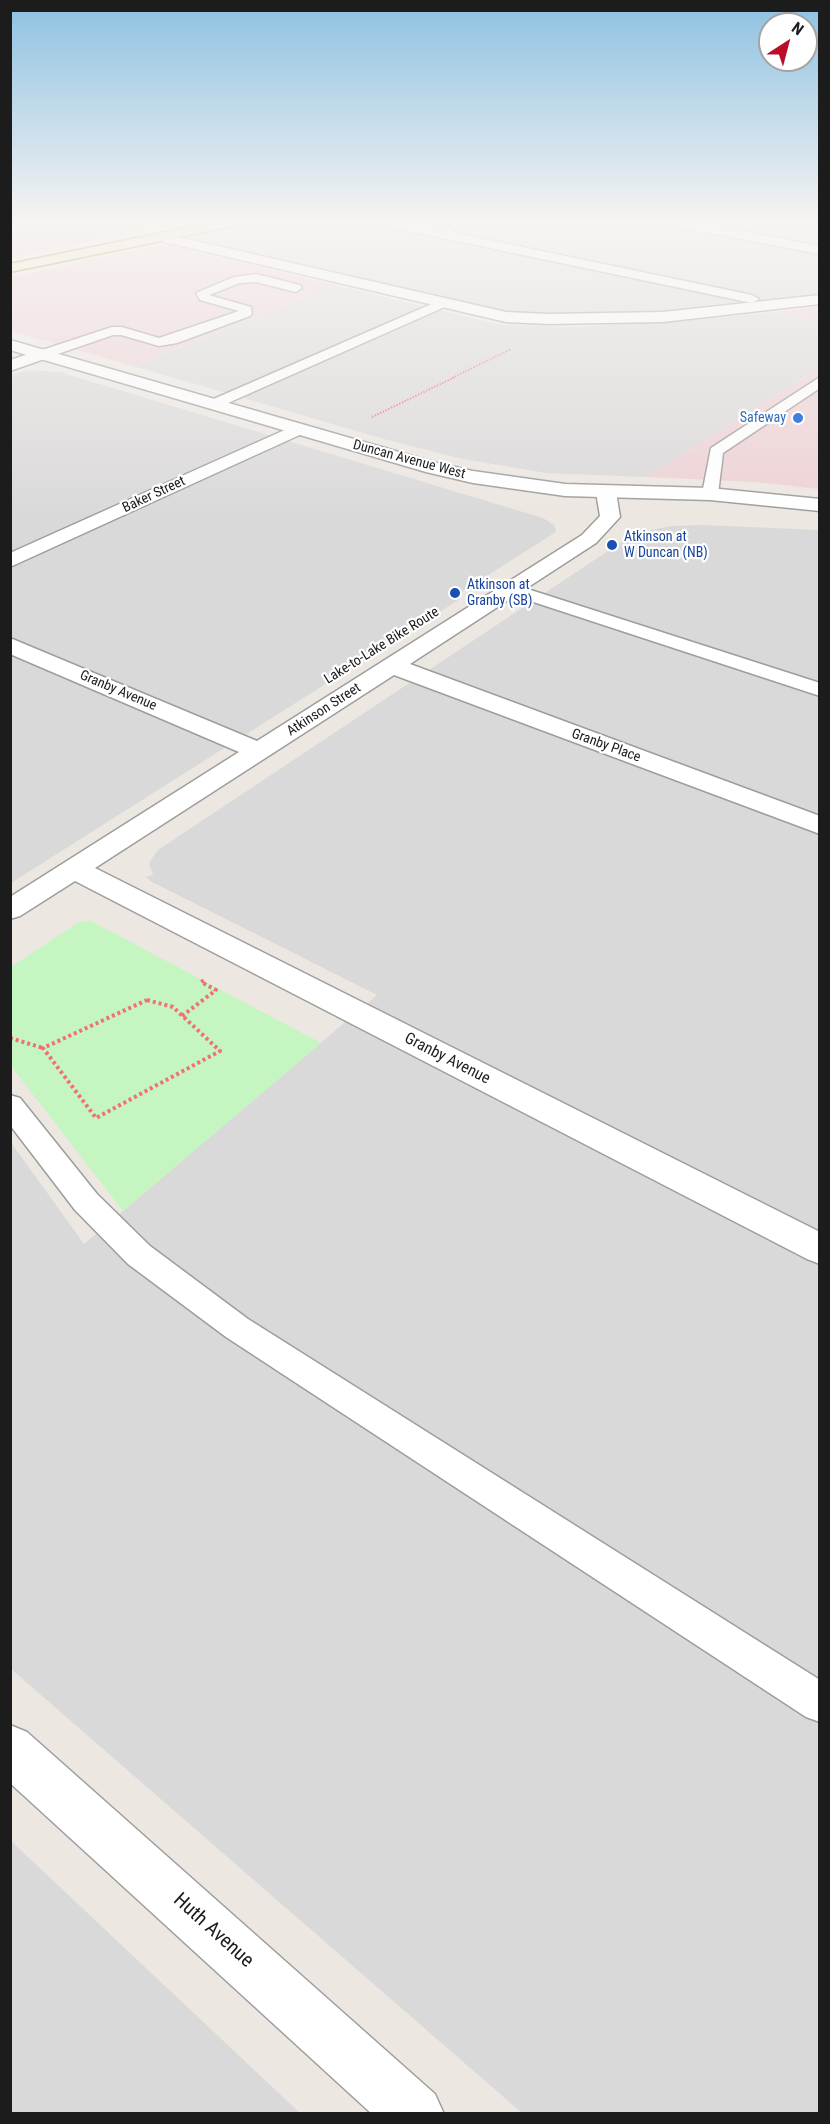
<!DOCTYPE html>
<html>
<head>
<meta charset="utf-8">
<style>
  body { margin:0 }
  #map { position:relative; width:830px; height:2124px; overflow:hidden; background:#ede7e2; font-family:"Roboto Condensed",sans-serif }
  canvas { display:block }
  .frame { position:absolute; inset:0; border:12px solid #1c1c1c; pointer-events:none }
  .north { position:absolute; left:758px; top:12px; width:60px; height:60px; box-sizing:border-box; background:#fff; border:2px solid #a4a4a4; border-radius:50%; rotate:36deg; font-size:16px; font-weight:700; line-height:24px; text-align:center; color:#1c1c1c }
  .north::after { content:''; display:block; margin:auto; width:21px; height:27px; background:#bc0c2a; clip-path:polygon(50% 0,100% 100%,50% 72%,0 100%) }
</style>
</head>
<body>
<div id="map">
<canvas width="830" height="2124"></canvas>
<div class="frame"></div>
<div class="north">N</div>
</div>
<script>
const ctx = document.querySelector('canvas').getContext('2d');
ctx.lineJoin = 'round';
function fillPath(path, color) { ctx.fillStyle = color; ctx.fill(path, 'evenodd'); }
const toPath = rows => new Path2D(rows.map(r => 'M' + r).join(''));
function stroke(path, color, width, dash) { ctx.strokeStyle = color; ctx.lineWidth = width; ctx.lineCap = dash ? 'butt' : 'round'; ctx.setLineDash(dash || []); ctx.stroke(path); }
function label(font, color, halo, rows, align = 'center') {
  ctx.font = font + ' "Roboto Condensed",sans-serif'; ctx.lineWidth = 4.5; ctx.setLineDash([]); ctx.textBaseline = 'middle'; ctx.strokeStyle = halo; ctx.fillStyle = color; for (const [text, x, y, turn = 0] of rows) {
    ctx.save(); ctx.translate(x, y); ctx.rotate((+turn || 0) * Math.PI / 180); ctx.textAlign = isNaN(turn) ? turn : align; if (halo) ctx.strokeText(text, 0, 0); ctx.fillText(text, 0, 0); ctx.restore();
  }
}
const residential = toPath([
  [276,221,819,221,819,294,794,300,636,315,518,315,186,240],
  [335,285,497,324,571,327,696,320,775,312,819,322,819,368,647,477,546,473,458,458,384,439,133,366],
  [28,370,60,372,543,518,554,525,556,532,455,596,460,599,11,883,11,375],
  [703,525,819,530,819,2113,522,2113,11,1669,10,1141,84,1244,377,995,150,881,146,877,153,875,149,864,151,860,158,850,635,533,672,526],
  [11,1841,300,2113,11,2113]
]);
const commercial = toPath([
  [11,221,188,221,11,258],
  [163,244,335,285,133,366,11,331,10,277],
  [819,306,819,322,775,312,812,308],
  [819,368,819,489,755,482,647,477]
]);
const park = toPath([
  [91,921,321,1043,123,1211,11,1066,11,967,79,922]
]);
const pathFar2 = toPath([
  [452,378,511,349]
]);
const pathFar1 = toPath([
  [372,417,455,377]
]);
const path = toPath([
  [147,1000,173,1007,220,1051,96,1118,43,1048,147,1000],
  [182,1016,216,990,201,982,206,979],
  [10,1038,43,1048]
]);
const service = toPath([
  [460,221,475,221,442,235,438,236,433,233,460,221],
  [256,274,300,285,302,288,296,292,256,282,240,283,209,295,251,307,252,313,250,316,177,343,159,346,121,335,113,335,49,357,39,357,37,354,39,351,112,327,122,327,159,338,239,311,200,300,196,293,234,277,256,274],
  [443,299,447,300,449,303,447,306,219,407,214,408,207,404,209,401,443,299],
  [820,377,820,388,723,453,718,494,716,497,704,497,702,494,711,448,820,377],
  [512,584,820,683,820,696,506,593,503,589,506,585,512,584],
  [10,1095,20,1098,97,1194,150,1246,248,1319,820,1680,820,1722,806,1717,226,1337,128,1264,75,1210,10,1125,10,1095]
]);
const minor = toPath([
  [373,221,398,221,752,295,759,299,752,303,380,225,373,221],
  [660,221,687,221,820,246,820,254,667,225,660,221],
  [161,233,506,312,548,314,663,312,820,295,820,304,663,322,548,324,506,322,156,240,154,237,161,233],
  [44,349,52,354,50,357,10,371,10,360,44,349],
  [298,424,304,425,307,429,304,433,10,567,10,553,298,424],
  [606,486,613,488,616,492,620,517,596,543,410,664,820,816,820,834,394,675,95,868,820,1232,820,1264,807,1259,75,881,20,916,10,919,10,897,239,752,10,654,10,638,257,741,582,535,600,516,596,492,599,488,606,486],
  [10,1725,27,1732,435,2094,444,2114,372,2114,10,1783,10,1725]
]);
const tertiary = toPath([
  [10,340,437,463,473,471,565,484,710,488,820,499,820,511,710,500,565,496,473,483,426,472,10,350,10,340]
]);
const secondary = toPath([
  [220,221,246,221,239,225,10,272,10,264,220,221]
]);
const markers = [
  [798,418,6,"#3f7fe0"],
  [612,545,6,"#1a4fb4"],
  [455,593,6,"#1a4fb4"]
];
const farShopnames = [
  ["Safeway",786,418]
];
const farStreetnames = [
  ["Duncan Avenue West",409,460,15],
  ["Baker Street",154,495,-25],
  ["Lake-to-Lake Bike Route",382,646,-32],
  ["Granby Avenue",118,691,23],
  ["Atkinson Street",324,710,-33],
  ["Granby Place",606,746,20]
];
const farTransitnames = [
  ["Atkinson at",624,537],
  ["W Duncan (NB)",624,553],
  ["Atkinson at",467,585],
  ["Granby (SB)",467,601]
];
const streetNames = [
  ["Granby Avenue",447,1059,27]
];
const nearStreetnames = [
  ["Huth Avenue",213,1931,42]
];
fillPath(residential, '#dad9d9');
fillPath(commercial, '#edd1d5');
fillPath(park, '#c5f5c0');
stroke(service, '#9d9d9d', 3);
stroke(minor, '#9d9d9d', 3);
stroke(tertiary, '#9d9d9d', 3);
stroke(secondary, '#6b650b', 3);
stroke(pathFar2, '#f16f77', 1.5, [1.5, 1.5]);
stroke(pathFar1, '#f16f77', 2, [1.5, 1.5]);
stroke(path, '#f16f77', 4, [3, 3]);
fillPath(service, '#fff');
fillPath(minor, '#fff');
fillPath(tertiary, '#fff');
fillPath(secondary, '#f5eeb7');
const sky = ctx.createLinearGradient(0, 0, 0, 518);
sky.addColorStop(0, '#8dc1e2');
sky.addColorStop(0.43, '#f7f4f2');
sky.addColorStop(1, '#f7f4f200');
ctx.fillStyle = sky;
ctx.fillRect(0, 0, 830, 518);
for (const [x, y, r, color] of markers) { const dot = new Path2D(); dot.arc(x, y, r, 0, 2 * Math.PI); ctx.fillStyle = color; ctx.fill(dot); stroke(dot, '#fff', 2); }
label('14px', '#366cbe', '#fff', farShopnames, 'right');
label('14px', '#1c1c1c', '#fff', farStreetnames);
label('14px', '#164399', '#fff', farTransitnames, 'left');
label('16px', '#1c1c1c', '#fff', streetNames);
label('20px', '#1c1c1c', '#fff', nearStreetnames);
</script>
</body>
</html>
